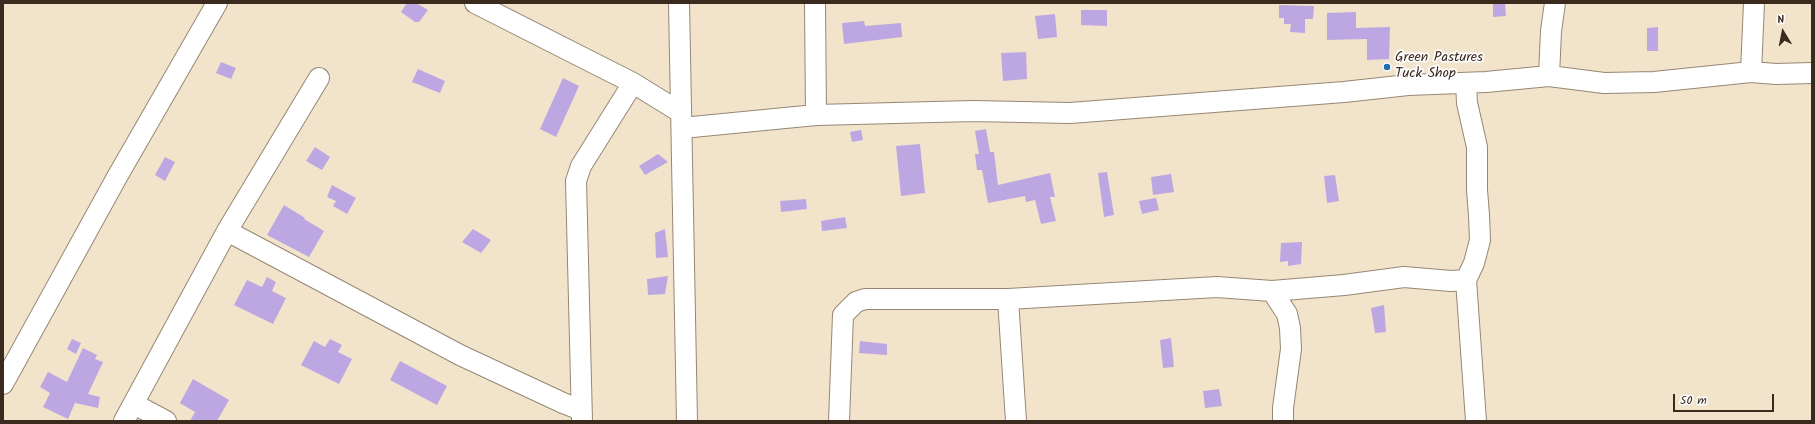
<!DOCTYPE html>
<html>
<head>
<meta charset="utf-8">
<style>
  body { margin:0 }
  #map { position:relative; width:1815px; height:424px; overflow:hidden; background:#f2e4ca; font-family:Kalam,sans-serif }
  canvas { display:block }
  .frame { position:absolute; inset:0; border:4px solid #3b2a1e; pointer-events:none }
  .north { position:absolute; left:1763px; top:12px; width:40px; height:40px; -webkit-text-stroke:3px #fff; paint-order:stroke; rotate:350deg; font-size:11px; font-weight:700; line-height:16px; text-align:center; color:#3b2a1e }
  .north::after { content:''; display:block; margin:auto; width:14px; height:18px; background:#3b2a1e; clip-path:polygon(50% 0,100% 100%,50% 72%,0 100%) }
  .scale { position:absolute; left:1673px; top:394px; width:101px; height:18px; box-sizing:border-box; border:2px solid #3b2a1e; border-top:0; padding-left:5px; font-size:12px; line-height:14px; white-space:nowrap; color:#3b2a1e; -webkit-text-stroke:3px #fff; paint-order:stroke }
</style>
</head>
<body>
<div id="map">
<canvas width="1815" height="424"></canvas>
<div class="frame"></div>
<div class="north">N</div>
<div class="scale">50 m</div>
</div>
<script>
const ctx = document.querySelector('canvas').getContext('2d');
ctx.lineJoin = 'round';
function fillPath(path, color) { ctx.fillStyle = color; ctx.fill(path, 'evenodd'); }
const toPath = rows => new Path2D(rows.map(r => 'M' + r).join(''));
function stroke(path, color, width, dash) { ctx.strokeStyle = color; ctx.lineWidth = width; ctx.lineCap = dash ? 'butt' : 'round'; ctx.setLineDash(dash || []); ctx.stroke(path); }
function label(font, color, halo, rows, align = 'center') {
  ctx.font = font + ' Kalam,sans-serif'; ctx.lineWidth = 3.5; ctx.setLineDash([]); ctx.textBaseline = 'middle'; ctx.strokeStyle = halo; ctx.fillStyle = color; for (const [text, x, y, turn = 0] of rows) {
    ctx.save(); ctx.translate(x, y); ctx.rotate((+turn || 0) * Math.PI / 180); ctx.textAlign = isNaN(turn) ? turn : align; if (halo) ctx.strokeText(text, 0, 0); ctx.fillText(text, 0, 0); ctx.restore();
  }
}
const building = toPath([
  [407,3,416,3,428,10,419,22,415,22,401,12],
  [1493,3,1505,3,1506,16,1493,17],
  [1279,5,1314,6,1313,19,1305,19,1305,33,1290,32,1291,24,1284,24,1284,18,1279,18],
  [1081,10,1107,10,1107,26,1081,25],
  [1356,12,1356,28,1390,27,1389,59,1367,60,1367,39,1327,40,1327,13],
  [1055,14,1057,37,1038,39,1035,16],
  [864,21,865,26,901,23,902,37,844,44,842,23],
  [1658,27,1658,51,1647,51,1647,28],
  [1026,52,1027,79,1003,81,1001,53],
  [221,62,236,68,231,79,216,73],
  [418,69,445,81,440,93,412,82],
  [563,78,579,86,556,137,540,129],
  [986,129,990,152,994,152,998,185,1050,173,1055,197,1050,197,1056,221,1041,224,1035,200,1026,202,1025,196,988,203,982,170,977,170,975,154,979,154,975,131],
  [861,130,863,140,852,142,850,132],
  [920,144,925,193,901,196,896,146],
  [315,147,330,157,322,170,306,161],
  [658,154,668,162,645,175,639,166],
  [165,157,175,162,165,181,155,175],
  [1107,172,1114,215,1104,217,1098,173],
  [1171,174,1174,192,1153,195,1151,177],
  [1335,175,1339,201,1327,203,1324,176],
  [332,185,356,198,347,214,333,206,336,201,327,197],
  [1156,198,1159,210,1142,214,1139,201],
  [806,199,807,209,781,212,780,201],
  [284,205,305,218,304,219,324,231,309,257,267,235],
  [845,217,847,228,822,231,821,221],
  [473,229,491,240,481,253,462,242],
  [665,229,668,257,656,258,655,233],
  [1302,242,1301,264,1288,266,1288,261,1280,262,1281,243],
  [668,276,665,294,648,295,647,279],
  [267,277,276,282,272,291,286,298,273,324,234,305,247,280,262,287],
  [1384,305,1386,332,1375,333,1371,308],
  [1171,338,1174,367,1163,368,1160,340],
  [72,339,81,343,76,354,67,349],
  [330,339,342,345,338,352,352,359,339,384,301,365,314,341,325,347],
  [860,341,887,344,887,355,859,353],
  [83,348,97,355,95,359,103,362,88,394,100,397,98,408,75,403,68,419,43,407,50,393,40,387,48,372,67,382],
  [400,361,447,386,437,405,390,380],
  [193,379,229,400,217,421,190,421,195,412,180,403],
  [1219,389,1222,406,1205,408,1203,391]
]);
const minor = toPath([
  [475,3,633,83,680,112],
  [679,3,687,421],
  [815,3,816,115],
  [1751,72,1754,3],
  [1549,76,1551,31,1555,3],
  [1466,83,1467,103,1477,147,1477,190,1479,215,1480,240,1474,263,1466,280,1476,421],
  [682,128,816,115,973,111,1070,113,1344,92,1408,85,1486,82,1549,76,1604,83,1654,82,1751,72,1776,74,1812,73],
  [227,231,460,355,563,403,581,410],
  [1272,291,1287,314,1290,328,1291,349,1283,408,1283,421],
  [1008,299,1016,421],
  [3,384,117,177,217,3],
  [134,404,166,421],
  [124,421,227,231,319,78],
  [582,421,576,181,581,166,633,83],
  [839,421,843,315,856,302,865,299,1008,299,1217,287,1272,291,1344,285,1404,277,1451,281,1466,280]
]);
const markers = [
  [1387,67,4,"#1f6fb2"]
];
const poiNames = [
  ["Green Pastures",1395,59],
  ["Tuck Shop",1395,75]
];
fillPath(building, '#bca7e2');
stroke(minor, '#968774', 22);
stroke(minor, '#fff', 20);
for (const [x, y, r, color] of markers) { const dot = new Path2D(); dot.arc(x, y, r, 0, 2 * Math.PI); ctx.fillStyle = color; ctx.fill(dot); stroke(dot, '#fff', 1.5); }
label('14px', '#3b2a1e', '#fff', poiNames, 'left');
</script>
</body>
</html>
